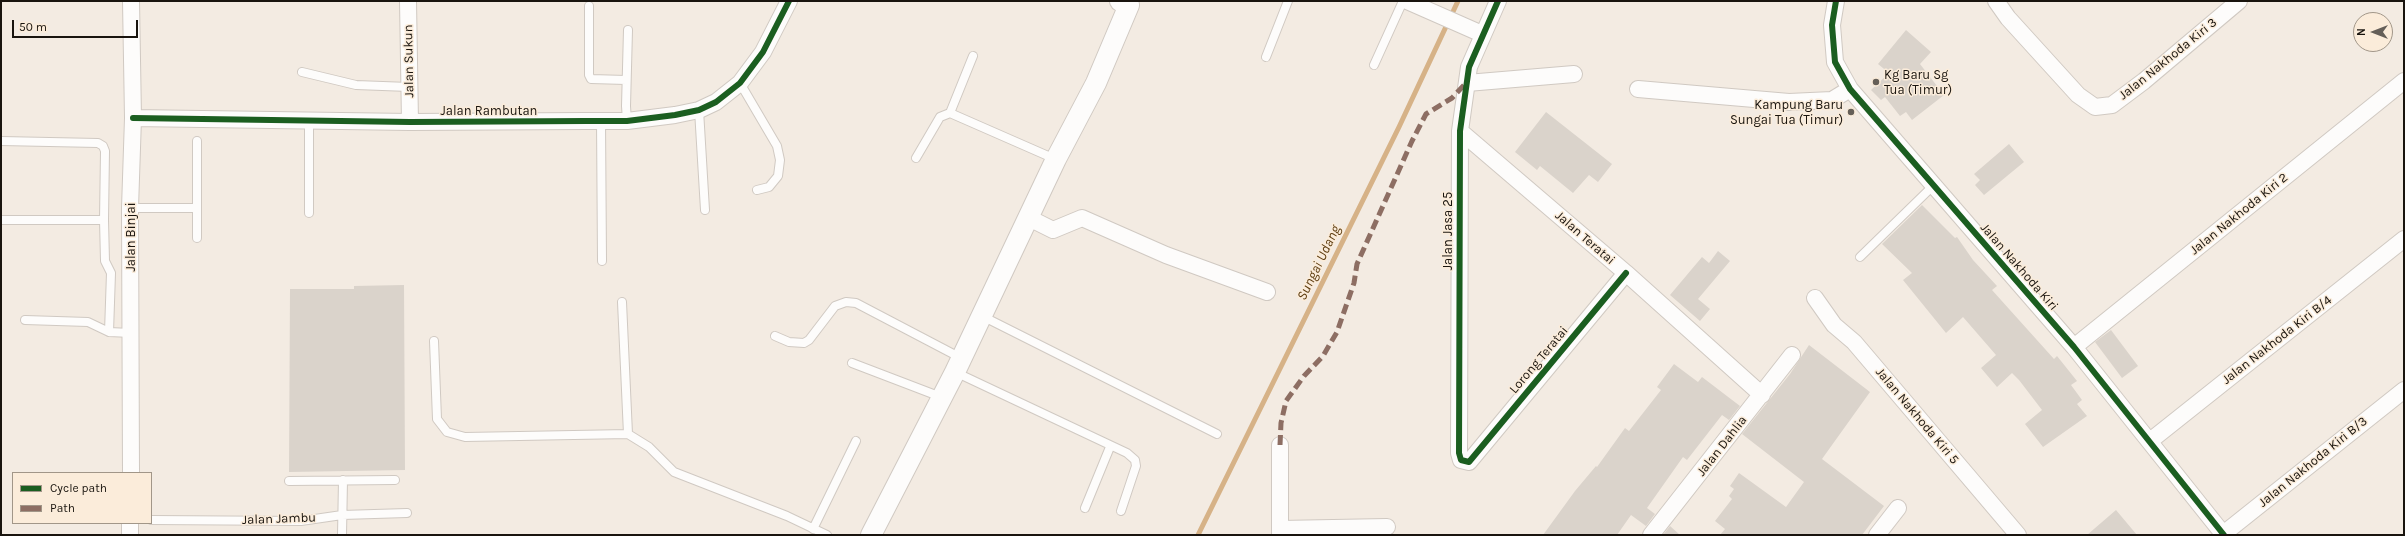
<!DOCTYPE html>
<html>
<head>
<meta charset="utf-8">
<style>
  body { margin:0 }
  #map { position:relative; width:2405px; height:536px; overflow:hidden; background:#f3ebe2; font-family:Karla,sans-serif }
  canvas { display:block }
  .frame { position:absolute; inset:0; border:2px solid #19140e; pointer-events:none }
  .legend { position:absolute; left:12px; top:472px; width:140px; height:52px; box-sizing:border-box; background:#fbecda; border:1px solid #a19688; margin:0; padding:5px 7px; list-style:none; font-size:12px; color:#19140e }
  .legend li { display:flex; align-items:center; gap:8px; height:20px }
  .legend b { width:20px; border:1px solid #a19688 }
  .north { position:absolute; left:2353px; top:12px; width:40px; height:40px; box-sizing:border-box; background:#fbecda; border:1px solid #a19688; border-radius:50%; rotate:270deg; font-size:11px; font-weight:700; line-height:16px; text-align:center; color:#19140e }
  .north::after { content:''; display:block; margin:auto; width:14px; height:18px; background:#655f58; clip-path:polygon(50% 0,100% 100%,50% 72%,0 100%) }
  .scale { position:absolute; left:12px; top:20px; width:126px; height:18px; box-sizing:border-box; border:2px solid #19140e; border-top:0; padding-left:5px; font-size:12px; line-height:14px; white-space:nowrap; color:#19140e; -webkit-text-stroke:3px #fbecda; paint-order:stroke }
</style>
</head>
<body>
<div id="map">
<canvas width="2405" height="536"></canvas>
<div class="frame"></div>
<ul class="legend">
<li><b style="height:5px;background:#1b5e20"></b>Cycle path</li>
<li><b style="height:5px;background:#8d6e63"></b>Path</li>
</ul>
<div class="north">N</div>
<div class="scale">50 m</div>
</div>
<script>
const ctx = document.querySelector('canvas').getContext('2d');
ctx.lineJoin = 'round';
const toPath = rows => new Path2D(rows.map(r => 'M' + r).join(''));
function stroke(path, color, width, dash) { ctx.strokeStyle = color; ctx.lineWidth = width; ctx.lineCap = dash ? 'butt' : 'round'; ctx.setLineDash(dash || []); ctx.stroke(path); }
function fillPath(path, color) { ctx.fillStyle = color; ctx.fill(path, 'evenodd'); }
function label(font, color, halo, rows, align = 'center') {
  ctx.font = font + ' Karla,sans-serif'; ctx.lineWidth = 3; ctx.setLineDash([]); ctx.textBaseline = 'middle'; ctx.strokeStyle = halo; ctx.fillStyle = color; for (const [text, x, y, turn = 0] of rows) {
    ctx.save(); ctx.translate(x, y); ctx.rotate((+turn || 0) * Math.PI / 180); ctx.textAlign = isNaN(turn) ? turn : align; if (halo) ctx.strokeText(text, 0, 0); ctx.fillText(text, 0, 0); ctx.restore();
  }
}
const stream = toPath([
  [1198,535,1399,127,1458,1]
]);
const building = toPath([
  [1906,30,1931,52,1920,64,1944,95,1912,120,1906,112,1900,116,1885,97,1881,100,1871,90,1889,73,1878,64],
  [1546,112,1612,164,1598,182,1589,175,1573,193,1540,166,1537,170,1515,152],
  [2009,144,2024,162,1984,195,1975,185,1980,180,1974,174],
  [1922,205,1955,238,1957,237,1973,260,1997,286,1992,290,2054,359,2057,356,2077,381,2071,385,2082,400,2077,404,2087,416,2043,447,2025,424,2042,410,2019,380,2012,373,1997,387,1981,368,1996,355,1963,317,1946,333,1903,280,1912,273,1882,244],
  [1718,251,1730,261,1698,299,1710,309,1700,321,1670,295,1702,257,1709,263],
  [404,285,405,470,289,472,290,289,354,289,354,286],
  [2111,330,2138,366,2122,378,2095,342],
  [1809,345,1870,392,1822,459,1884,506,1862,535,1720,535,1725,529,1715,521,1732,499,1729,496,1734,489,1730,486,1739,473,1786,507,1804,482,1742,434,1790,374],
  [1674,364,1698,382,1702,377,1740,406,1729,420,1722,415,1687,460,1683,457,1647,508,1655,514,1646,526,1631,515,1617,535,1543,535,1575,491,1596,466,1597,467,1625,428,1629,431,1661,390,1657,387],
  [2116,510,2137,535,2087,535],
  [1670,526,1680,535,1663,535]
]);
const service = toPath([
  [589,6,589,75,591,79,626,80],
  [1266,57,1288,1],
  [1374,65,1403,1],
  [302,72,356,85,409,87],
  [740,83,777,146,780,160,778,176,769,187,757,190],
  [699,110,705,210],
  [950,113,973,56],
  [309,121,309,213],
  [601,121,602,261],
  [627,121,626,106,628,30],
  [1,141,98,143,103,146,105,151,104,220],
  [197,141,197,238],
  [916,158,940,117,950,113,1055,159],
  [130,208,197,208],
  [1,220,104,220,105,261,111,273,109,332,131,333],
  [1860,257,1934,185],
  [622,302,628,434],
  [982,316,1217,434],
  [25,320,88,322,109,332],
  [775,336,789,342,804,343,809,340,835,306,846,302,856,303,961,358],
  [434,341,437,419,447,432,465,437,628,434,649,447,674,472,787,516,827,535],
  [852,363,941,397],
  [955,372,1127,453,1135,460,1136,466,1121,511],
  [289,481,395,480],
  [1085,508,1110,447],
  [151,520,301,521,342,515,407,513],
  [813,529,856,441],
  [342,535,343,480]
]);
const minor = toPath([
  [131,1,133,118,130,208,131,473],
  [408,1,410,122],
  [1407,1,1482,34],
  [1498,1,1469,67,1460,131,1459,453,1461,460,1469,462,1626,273],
  [1836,1,1832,25,1835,62,1850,89,2074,347,2224,535],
  [1996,1,2008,18,2078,95,2095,107,2112,105,2144,81,2239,1],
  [1467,83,1574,74],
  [1638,89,1789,102,1832,100,1850,89],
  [133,118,410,122,586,121,627,121,675,115,699,110,716,102,740,83,763,52,789,1],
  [1460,131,1626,273,1762,395],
  [1029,218,1053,230,1082,218,1166,255,1267,292],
  [1815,298,1834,325,1854,342,2018,535],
  [2074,347,2404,81],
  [2150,441,2404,239],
  [1280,445,1280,535],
  [130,523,130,535],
  [1280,529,1387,527],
  [1651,535,1792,355],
  [1877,535,1898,508],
  [2222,535,2404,390]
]);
const tertiary = toPath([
  [871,535,955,372,1056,159,1096,83,1129,5,1120,1]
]);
const quiet = toPath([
  [1280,445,1281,423,1286,401,1304,376,1323,356,1337,332,1354,283,1357,264,1412,141,1426,114,1452,98,1466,83]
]);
const cycleway = toPath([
  [1498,1,1469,67,1460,131,1459,453,1461,460,1469,462,1626,273],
  [1836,1,1832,25,1835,62,1850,89,2074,347,2224,535],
  [133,118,410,122,586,121,627,121,675,115,699,110,716,102,740,83,763,52,789,1]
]);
const markers = [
  [1876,82,4,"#655f58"],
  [1851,112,4,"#655f58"]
];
const streetNames = [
  ["Jalan Nakhoda Kiri 3",2168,59,-39],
  ["Jalan Sukun",409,61,-91],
  ["Jalan Rambutan",489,111],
  ["Jalan Nakhoda Kiri 2",2239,214,-39],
  ["Jalan Jasa 25",1448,231,-90],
  ["Jalan Binjai",131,237,-90],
  ["Jalan Teratai",1585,238,41],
  ["Jalan Nakhoda Kiri",2019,267,49],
  ["Jalan Nakhoda Kiri B/4",2277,340,-38],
  ["Lorong Teratai",1539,360,-50],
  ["Jalan Nakhoda Kiri 5",1917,416,50],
  ["Jalan Dahlia",1722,446,-52],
  ["Jalan Nakhoda Kiri B/3",2313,462,-39],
  ["Jalan Jambu",279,519,-2]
];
const poiNames = [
  ["Kg Baru Sg",1884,75],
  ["Tua (Timur)",1884,90],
  ["Kampung Baru",1843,105,"right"],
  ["Sungai Tua (Timur)",1843,120,"right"]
];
const waterNames = [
  ["Sungai Udang",1319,263,-64]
];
stroke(stream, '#d6b287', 5);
fillPath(building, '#dad3cb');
stroke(service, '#d0c9c2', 10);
stroke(minor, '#d0c9c2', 18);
stroke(tertiary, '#d0c9c2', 22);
stroke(service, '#fdfcfb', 8);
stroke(minor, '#fdfcfb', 16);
stroke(tertiary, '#fdfcfb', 20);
stroke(quiet, '#8d6e63', 5, [10, 5]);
stroke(cycleway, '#1b5e20', 6);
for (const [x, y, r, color] of markers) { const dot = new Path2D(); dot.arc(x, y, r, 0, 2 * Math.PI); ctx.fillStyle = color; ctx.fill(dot); stroke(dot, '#fbecda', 1.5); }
label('13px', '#19140e', '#fbecda', streetNames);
label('13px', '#19140e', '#fbecda', poiNames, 'left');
label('italic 14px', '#5c3b0e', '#fbecda', waterNames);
</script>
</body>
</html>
